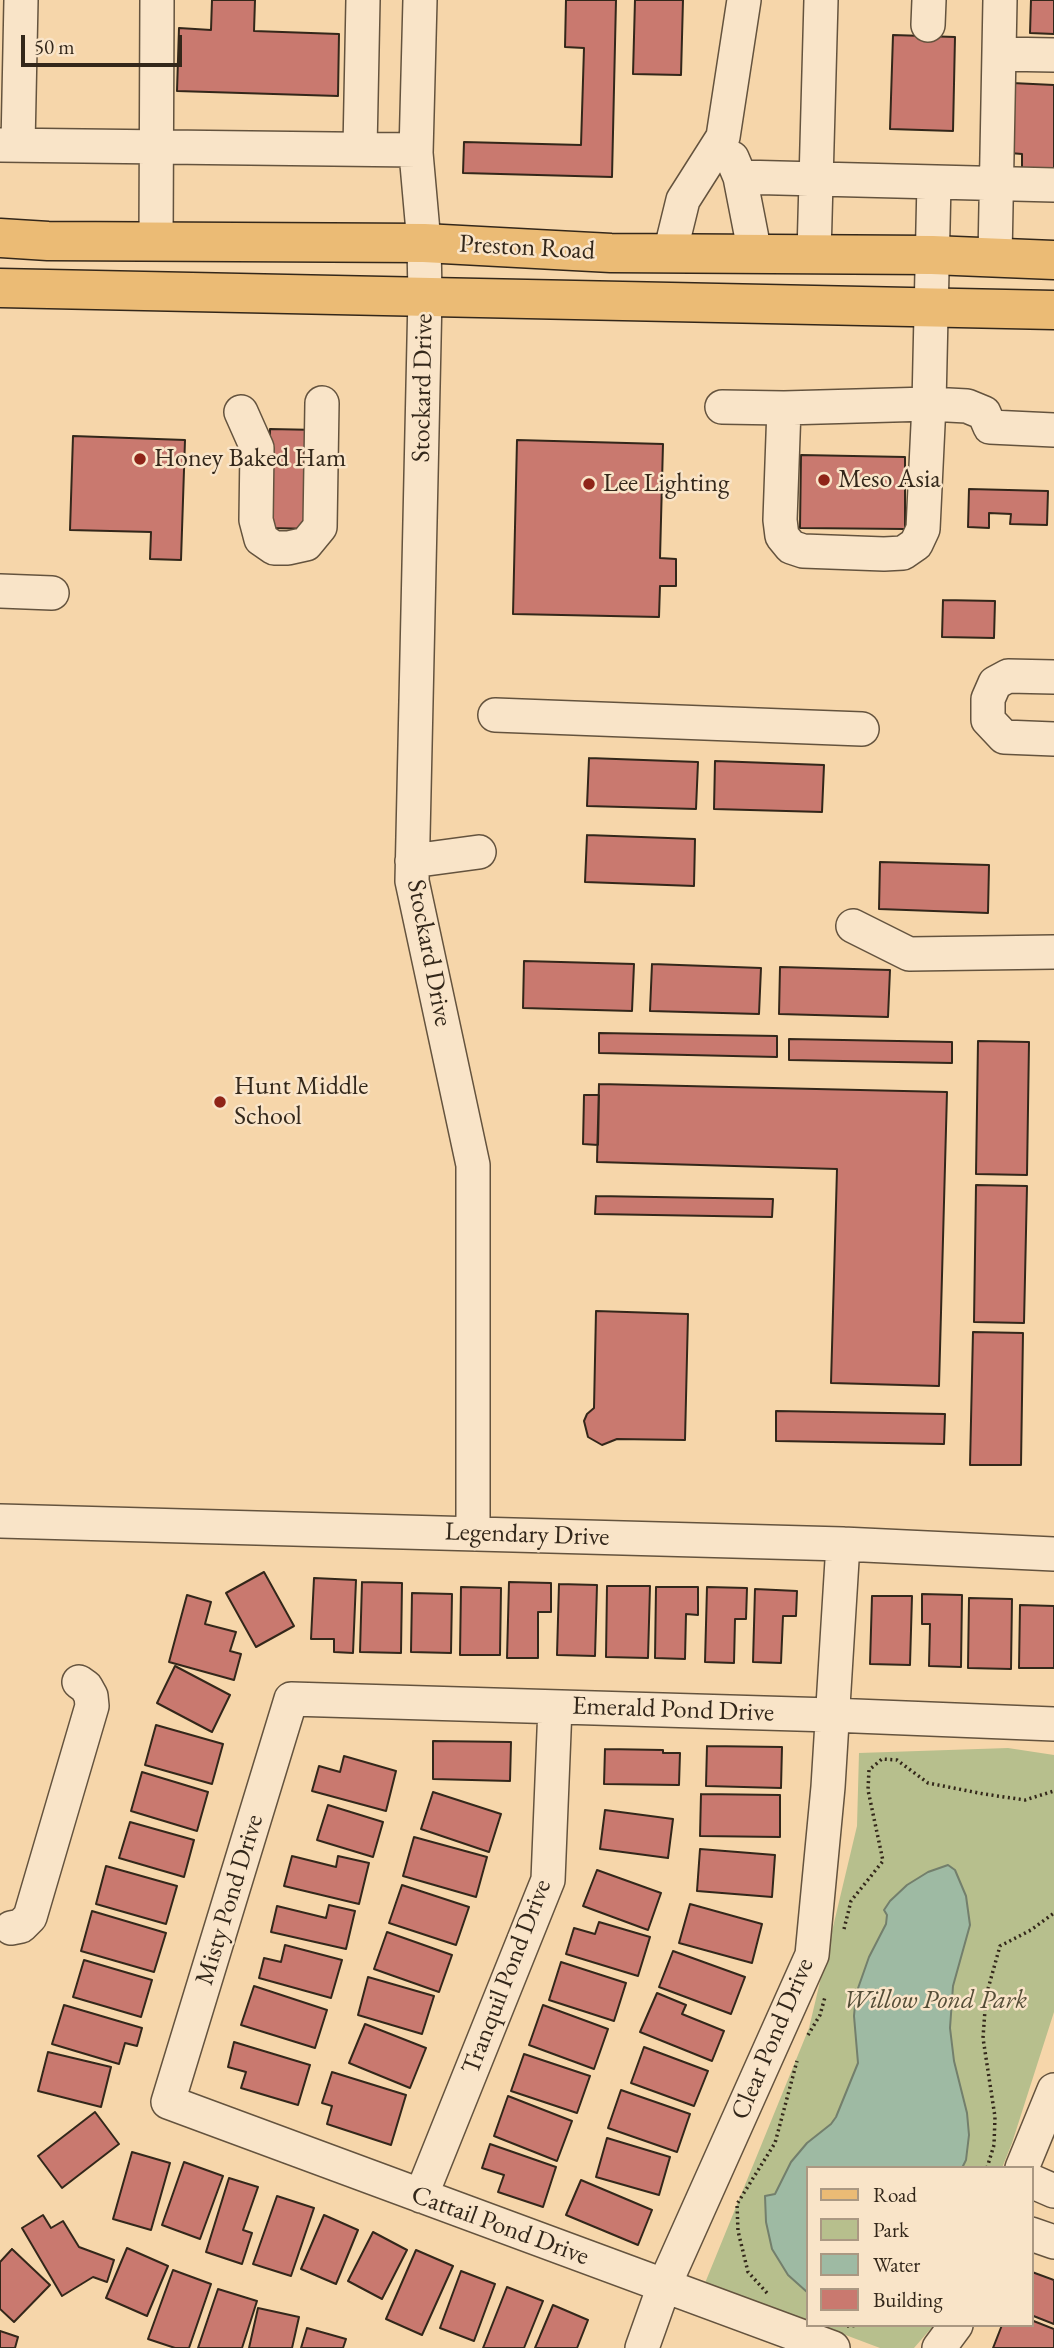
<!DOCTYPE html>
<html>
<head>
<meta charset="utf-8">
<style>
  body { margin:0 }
  #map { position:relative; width:1054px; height:2348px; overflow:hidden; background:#f6d6aa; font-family:"EB Garamond",serif }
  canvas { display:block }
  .legend { position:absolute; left:806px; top:2166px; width:228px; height:161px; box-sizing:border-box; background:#f9e4c8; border:2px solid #aa9882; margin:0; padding:9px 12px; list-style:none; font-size:21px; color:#33271a }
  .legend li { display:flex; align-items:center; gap:14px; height:35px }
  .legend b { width:35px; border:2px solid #aa9882 }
  .scale { position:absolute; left:21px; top:35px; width:161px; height:32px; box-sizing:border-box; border:4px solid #33271a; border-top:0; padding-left:9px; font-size:21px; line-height:24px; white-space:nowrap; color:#33271a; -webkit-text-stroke:5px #f9e4c8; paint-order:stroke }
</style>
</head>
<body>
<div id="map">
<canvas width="1054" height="2348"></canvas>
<ul class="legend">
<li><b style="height:9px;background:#ebbb75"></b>Road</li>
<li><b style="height:19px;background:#b7bf8d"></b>Park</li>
<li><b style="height:19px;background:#9ebaa3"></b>Water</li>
<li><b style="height:19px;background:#c9796f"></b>Building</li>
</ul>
<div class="scale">50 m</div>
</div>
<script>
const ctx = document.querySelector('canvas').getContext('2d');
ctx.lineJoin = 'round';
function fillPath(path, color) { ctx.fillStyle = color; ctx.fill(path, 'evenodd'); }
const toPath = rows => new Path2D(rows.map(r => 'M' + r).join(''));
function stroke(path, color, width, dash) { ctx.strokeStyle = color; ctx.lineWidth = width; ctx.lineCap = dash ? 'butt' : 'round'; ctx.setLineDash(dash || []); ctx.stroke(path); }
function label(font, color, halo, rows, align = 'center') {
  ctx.font = font + ' "EB Garamond",serif'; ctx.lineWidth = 5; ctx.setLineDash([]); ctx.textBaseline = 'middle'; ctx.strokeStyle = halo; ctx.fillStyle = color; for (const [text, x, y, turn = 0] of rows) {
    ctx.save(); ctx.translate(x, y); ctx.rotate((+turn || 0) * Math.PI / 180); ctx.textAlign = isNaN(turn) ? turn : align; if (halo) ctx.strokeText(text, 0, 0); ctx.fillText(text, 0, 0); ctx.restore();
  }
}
const green = toPath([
  [1008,1748,1054,1755,1054,2012,1012,2143,1002,2168,807,2168,807,2321,705,2283,809,2028,857,1826,859,1753],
  [819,2325,934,2325,914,2348,880,2348]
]);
const water = toPath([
  [948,1865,955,1870,966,1896,970,1925,953,1986,950,2028,954,2061,967,2113,969,2135,966,2160,962,2168,807,2168,807,2292,788,2275,772,2249,766,2222,765,2196,775,2194,791,2162,807,2143,831,2124,836,2117,858,2063,854,2016,856,1994,869,1957,886,1924,887,1915,884,1910,890,1901,907,1885,928,1872,948,1865]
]);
const building = toPath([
  [212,0,255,0,254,31,339,34,338,96,177,91,179,28,211,30,212,0],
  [566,0,616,0,612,177,463,173,464,142,581,145,584,48,565,47,566,0],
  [635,0,683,0,681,75,633,74,635,0],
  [1031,0,1054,0,1054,34,1030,33,1031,0],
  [893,35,955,37,953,131,890,129,893,35],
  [1012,83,1054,85,1054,170,1022,169,1022,154,1010,153,1012,83],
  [270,429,318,430,316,529,269,528,270,429],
  [73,436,185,440,181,560,150,559,151,532,70,530,73,436],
  [517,440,663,444,660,558,676,559,676,586,660,586,659,617,513,614,517,440],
  [801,455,905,457,905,529,800,528,801,455],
  [969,489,1048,491,1047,525,1010,524,1011,514,989,513,989,528,968,527,969,489],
  [943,600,995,601,994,638,942,637,943,600],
  [589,758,698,762,696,809,587,806,589,758],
  [715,761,824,765,822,812,714,809,715,761],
  [587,835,695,839,694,886,585,882,587,835],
  [880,862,989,865,988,913,879,909,880,862],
  [524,961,634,964,632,1011,523,1008,524,961],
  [652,964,761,968,759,1014,650,1011,652,964],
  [780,967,890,970,888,1017,779,1014,780,967],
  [599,1033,777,1036,777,1057,599,1053,599,1033],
  [789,1039,952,1042,952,1063,789,1060,789,1039],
  [978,1041,1029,1042,1027,1175,976,1174,978,1041],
  [599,1084,947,1092,939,1386,831,1383,837,1169,597,1162,599,1084],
  [584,1095,599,1095,598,1145,583,1144,584,1095],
  [976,1185,1027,1186,1024,1323,974,1322,976,1185],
  [596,1196,773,1199,772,1217,595,1214,596,1196],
  [596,1311,688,1314,685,1440,617,1439,602,1445,588,1437,584,1421,587,1414,594,1408,596,1311],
  [973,1332,1023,1333,1021,1465,970,1465,973,1332],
  [776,1411,945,1414,944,1444,776,1441,776,1411],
  [264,1572,294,1626,256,1647,226,1593,264,1572],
  [314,1578,356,1580,353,1653,334,1652,334,1639,311,1639,314,1578],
  [362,1582,402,1583,401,1653,360,1652,362,1582],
  [509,1582,551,1583,551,1612,538,1612,538,1658,507,1658,509,1582],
  [559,1584,597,1585,595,1656,557,1655,559,1584],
  [607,1586,650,1586,648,1658,606,1657,607,1586],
  [461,1587,501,1588,500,1655,460,1655,461,1587],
  [656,1587,698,1587,698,1615,686,1614,685,1659,655,1658,656,1587],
  [707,1587,747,1588,746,1619,735,1619,734,1663,705,1662,707,1587],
  [755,1589,797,1591,796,1616,783,1616,781,1663,753,1662,755,1589],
  [412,1593,452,1594,451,1653,411,1652,412,1593],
  [922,1594,962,1595,961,1667,929,1666,930,1624,922,1624,922,1594],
  [187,1595,211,1602,205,1624,236,1632,230,1651,241,1654,234,1680,169,1662,187,1595],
  [872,1596,912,1596,910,1665,870,1664,872,1596],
  [969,1598,1012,1599,1011,1669,968,1668,969,1598],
  [1020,1605,1054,1606,1054,1668,1019,1668,1020,1605],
  [175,1666,230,1695,212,1732,157,1703,175,1666],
  [156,1725,223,1744,212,1784,145,1765,156,1725],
  [433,1741,511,1742,510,1781,433,1779,433,1741],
  [707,1746,782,1747,781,1788,706,1786,707,1746],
  [605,1749,663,1750,663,1753,680,1753,679,1785,604,1784,605,1749],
  [344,1756,396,1771,386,1811,312,1791,319,1766,340,1772,344,1756],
  [142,1772,208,1792,197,1831,131,1811,142,1772],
  [433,1792,501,1814,489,1852,421,1829,433,1792],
  [701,1794,780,1795,780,1837,700,1836,701,1794],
  [328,1805,383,1822,373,1857,317,1840,328,1805],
  [605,1810,673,1819,668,1858,600,1849,605,1810],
  [130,1822,194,1840,184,1877,119,1858,130,1822],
  [414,1837,487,1857,476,1897,403,1876,414,1837],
  [700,1849,775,1855,772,1897,697,1891,700,1849],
  [292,1856,336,1867,338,1856,369,1863,359,1904,284,1886,292,1856],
  [106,1866,177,1886,166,1924,96,1904,106,1866],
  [597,1870,661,1893,648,1930,583,1906,597,1870],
  [402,1885,469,1907,456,1945,389,1923,402,1885],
  [690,1904,762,1924,752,1963,679,1943,690,1904],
  [329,1905,355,1911,346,1949,271,1932,277,1906,326,1918,329,1905],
  [92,1911,166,1933,154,1972,81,1951,92,1911],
  [599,1922,650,1937,638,1976,566,1954,574,1928,595,1934,599,1922],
  [387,1932,452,1955,439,1992,374,1969,387,1932],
  [285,1945,342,1960,331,1998,259,1978,264,1958,281,1962,285,1945],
  [673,1951,745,1977,731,2014,659,1987,673,1951],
  [84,1960,152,1980,141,2017,73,1997,84,1960],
  [561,1962,626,1983,614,2021,549,2000,561,1962],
  [368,1977,434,1996,422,2034,358,2015,368,1977],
  [254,1986,327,2010,315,2048,241,2025,254,1986],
  [657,1993,686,2005,682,2014,724,2031,712,2061,640,2032,657,1993],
  [64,2005,142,2028,137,2046,125,2043,119,2064,52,2044,64,2005],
  [543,2005,608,2029,594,2069,529,2045,543,2005],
  [365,2024,426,2048,410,2088,349,2063,365,2024],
  [234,2042,310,2065,298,2105,241,2088,246,2072,228,2067,234,2042],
  [644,2047,708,2071,694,2106,631,2083,644,2047],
  [48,2052,111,2067,101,2107,38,2091,48,2052],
  [524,2054,590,2076,577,2113,511,2091,524,2054],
  [332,2072,406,2095,391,2145,327,2124,332,2106,322,2103,332,2072],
  [621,2090,690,2114,677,2152,608,2128,621,2090],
  [508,2096,572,2121,557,2161,494,2136,508,2096],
  [95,2112,119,2144,62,2188,38,2156,95,2112],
  [607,2138,670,2157,659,2195,596,2177,607,2138],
  [490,2144,556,2167,543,2207,498,2192,504,2175,482,2168,490,2144],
  [132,2152,170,2163,151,2230,113,2219,132,2152],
  [184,2162,223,2176,200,2239,162,2225,184,2162],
  [229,2178,258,2187,243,2230,252,2233,242,2264,206,2252,229,2178],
  [581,2180,652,2210,638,2245,566,2215,581,2180],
  [277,2196,314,2208,291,2276,253,2264,277,2196],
  [43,2215,51,2228,63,2221,79,2247,114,2260,107,2282,93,2277,62,2296,22,2228,43,2215],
  [324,2215,358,2230,336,2284,301,2269,324,2215],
  [373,2232,407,2250,382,2299,348,2281,373,2232],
  [127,2248,168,2266,147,2316,106,2298,127,2248],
  [12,2249,50,2285,14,2322,0,2309,0,2262,12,2249],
  [416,2250,453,2266,422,2335,386,2319,416,2250],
  [173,2270,211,2284,189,2348,175,2348,148,2339,173,2270],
  [461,2271,495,2284,474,2341,440,2328,461,2271],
  [1032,2272,1054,2280,1054,2324,1031,2315,1032,2272],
  [507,2287,543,2301,524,2348,483,2348,507,2287],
  [218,2289,257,2301,242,2348,198,2348,218,2289],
  [553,2305,588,2320,577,2348,535,2348,553,2305],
  [258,2308,299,2317,292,2348,249,2348,258,2308],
  [1031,2320,1054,2329,1054,2348,993,2348,1002,2325,1031,2325,1031,2320],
  [307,2328,346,2339,343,2348,301,2348,307,2328],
  [0,2331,18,2337,15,2348,0,2348,0,2331]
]);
const path = toPath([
  [844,1929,851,1901,883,1861,868,1790,869,1770,882,1759,897,1760,928,1783,984,1794,1025,1800,1054,1791],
  [808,2035,820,2015,825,1997],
  [987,2168,994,2145,995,2117,983,2038,986,1996,1000,1946,1031,1930,1054,1913],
  [767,2293,748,2272,738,2231,737,2204,775,2143,797,2061],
  [847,2326,863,2325]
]);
const minor = toPath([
  [420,0,416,153,424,243,425,296,412,881,473,1165,473,1533],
  [928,25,929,0],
  [999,54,1054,55],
  [0,145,416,150],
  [18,145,21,0],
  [360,149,363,0],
  [732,158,740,177,755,254],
  [740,177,1054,185],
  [156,242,157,0],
  [670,253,683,200,723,137,744,0],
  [814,254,821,0],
  [995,257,1000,0],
  [722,407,784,408,929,404,934,182],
  [784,408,780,520,782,536,791,547,803,551,884,554,903,553,916,544,923,529,929,404,967,406,984,413,990,427,1054,430],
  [241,412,257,448,256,520,261,539,274,548,288,548,306,544,320,527,322,403],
  [0,591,52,593],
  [1054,677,1008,676,995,683,988,699,988,720,1004,737,1054,739],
  [495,715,862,729],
  [412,861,479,852],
  [853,926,909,954,1054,952],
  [0,1521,843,1544,1054,1554],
  [11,1928,21,1926,30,1917,92,1706,91,1696,86,1687,79,1682],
  [1022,2168,1054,2090],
  [1031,2181,1054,2191],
  [421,2196,548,1880,555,1707],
  [1031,2234,1054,2242],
  [642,2348,664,2286,812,1955,828,1787,843,1544],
  [833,2348,168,2102,291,1699,831,1715,1054,1724],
  [939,2348,956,2325]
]);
const major = toPath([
  [0,238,48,241,424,243,611,253,932,255,1054,260],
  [0,288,1054,310]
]);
const markers = [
  [140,459,7,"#8f2418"],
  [824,480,7,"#8f2418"],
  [589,484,7,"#8f2418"],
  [220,1102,7,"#8f2418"]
];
const streetNames = [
  ["Preston Road",527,248,3],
  ["Stockard Drive",423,388,-89],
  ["Stockard Drive",429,953,79],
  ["Legendary Drive",527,1535,2],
  ["Emerald Pond Drive",673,1710,2],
  ["Misty Pond Drive",230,1900,-73],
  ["Tranquil Pond Drive",507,1977,-69],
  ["Clear Pond Drive",773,2039,-67],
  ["Cattail Pond Drive",500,2226,20]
];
const poiNames = [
  ["Honey Baked Ham",154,459],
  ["Meso Asia",838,480],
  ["Lee Lighting",603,484],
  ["Hunt Middle",234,1087],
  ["School",234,1117]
];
const parkNames = [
  ["Willow Pond Park",935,2001]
];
fillPath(green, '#b7bf8d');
fillPath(water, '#9ebaa3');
stroke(water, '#737f6c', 2);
fillPath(building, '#c9796f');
stroke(building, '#33271a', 2);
stroke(minor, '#64533e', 36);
stroke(major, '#33271a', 41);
stroke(path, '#33271a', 3.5, [2, 3.5]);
stroke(minor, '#f9e4c8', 33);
stroke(major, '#ebbb75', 38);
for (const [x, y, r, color] of markers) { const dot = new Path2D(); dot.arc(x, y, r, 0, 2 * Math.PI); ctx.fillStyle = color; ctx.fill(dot); stroke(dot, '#f9e4c8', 2.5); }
label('26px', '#33271a', '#f9e4c8', streetNames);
label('26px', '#33271a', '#f9e4c8', poiNames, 'left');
label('italic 26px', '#544d37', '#f9e4c8', parkNames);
</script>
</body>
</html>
